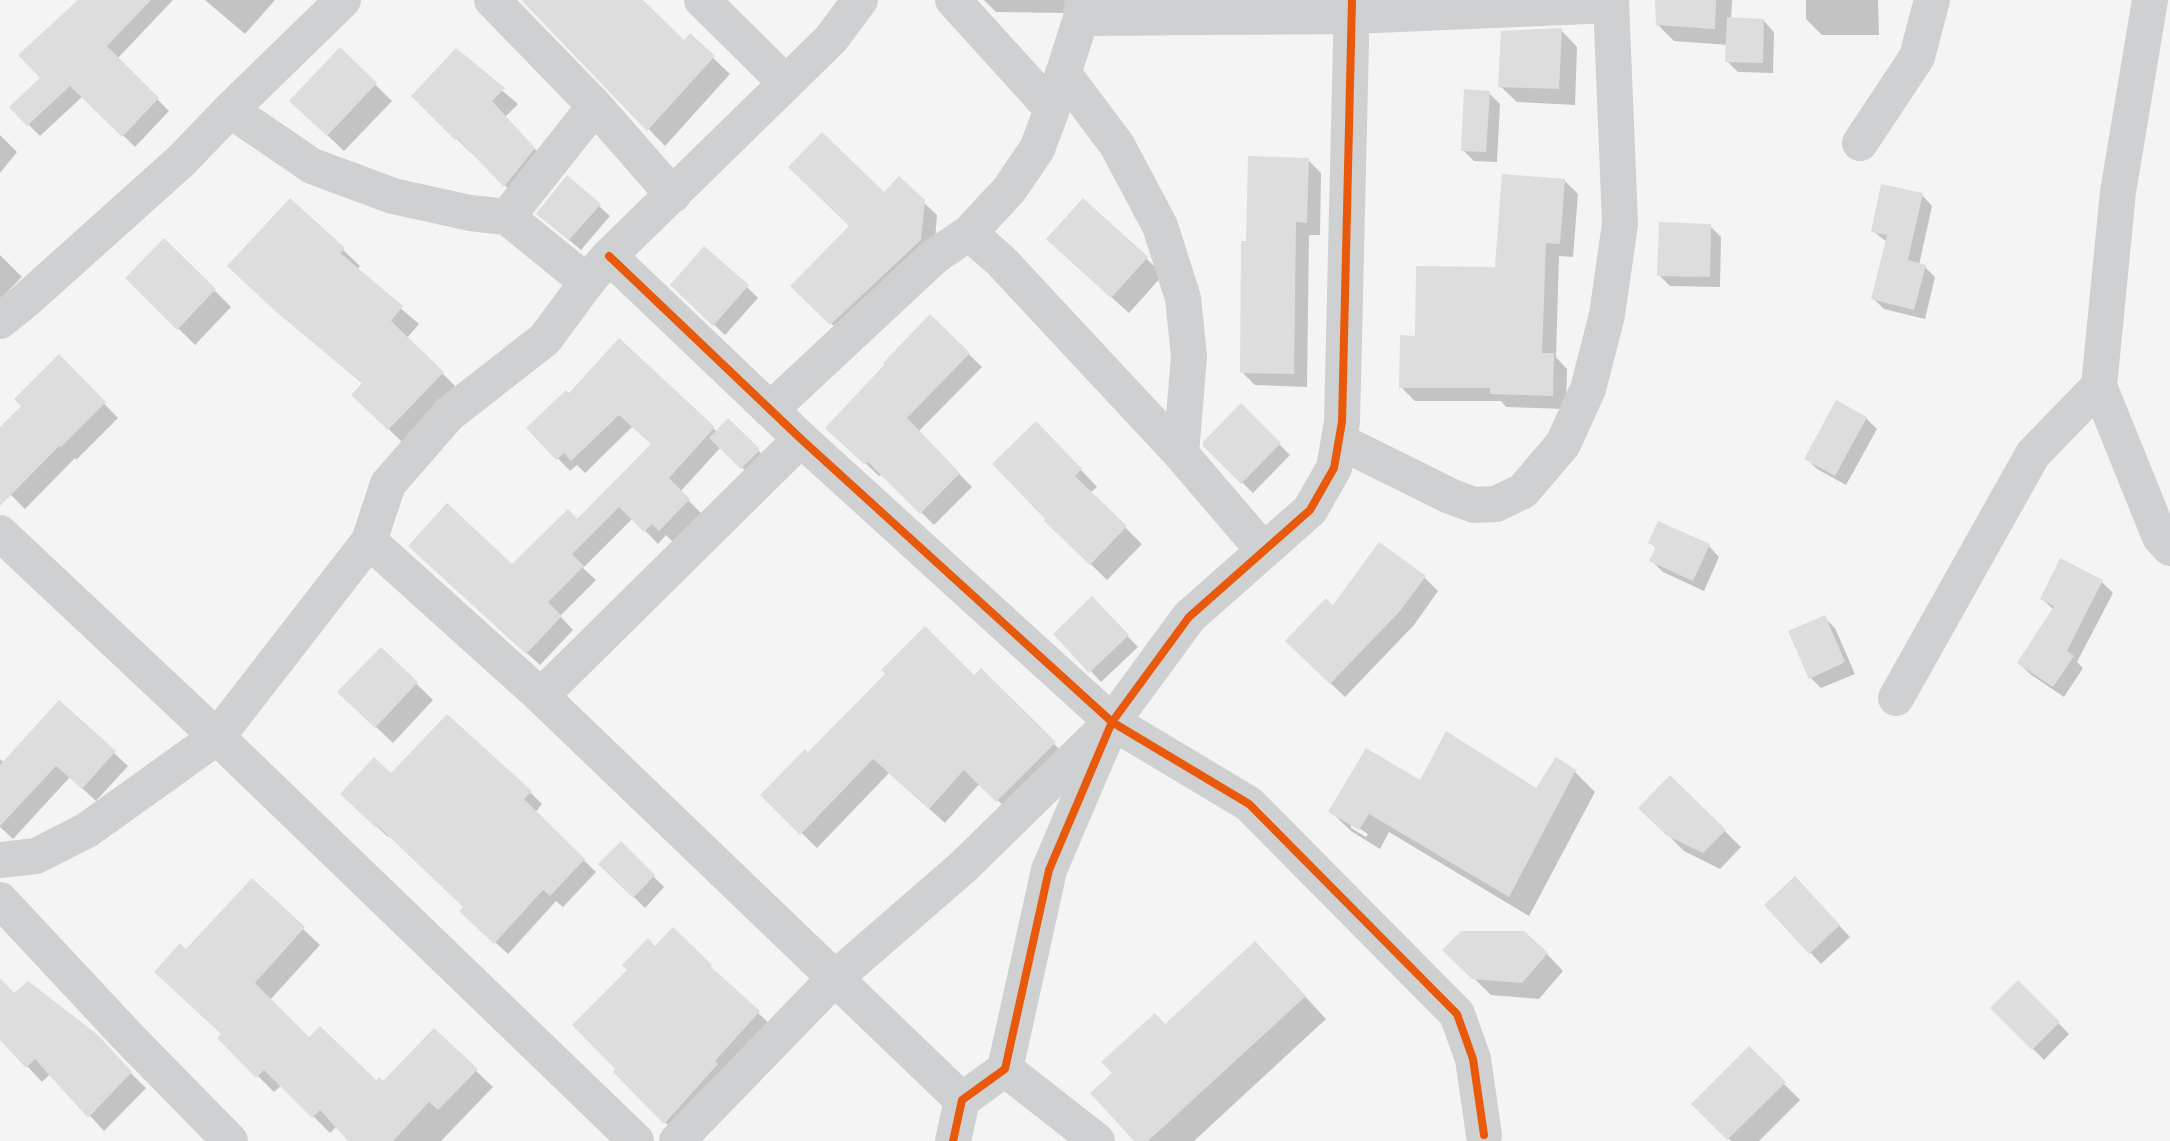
<!DOCTYPE html>
<html>
<head>
<meta charset="utf-8">
<style>
  body { margin:0 }
  canvas { display:block; background:#f4f4f4 }
</style>
</head>
<body>
<canvas width="2170" height="1141"></canvas>
<script>
const ctx = document.querySelector('canvas').getContext('2d');
ctx.lineJoin = 'round';
function fillPath(path, color) { ctx.fillStyle = color; ctx.fill(path, 'evenodd'); }
const toPath = rows => new Path2D(rows.map(r => 'M' + r).join(''));
function stroke(path, color, width, dash) { ctx.strokeStyle = color; ctx.lineWidth = width; ctx.lineCap = dash ? 'butt' : 'round'; ctx.setLineDash(dash || []); ctx.stroke(path); }
const shadow = toPath([
  [81,0,173,0,117,59,169,111,135,147,83,96,40,136,12,108,42,78],
  [205,0,275,0,245,34],
  [524,0,640,0,684,42,690,36,730,74,665,146],
  [984,0,1067,0,1067,13,996,12],
  [1657,0,1732,0,1731,20,1764,21,1774,32,1773,73,1738,72,1727,61,1728,45,1674,41,1658,25],
  [1806,0,1878,0,1879,35,1822,35,1806,19],
  [1561,30,1577,47,1575,105,1517,102,1500,86],
  [340,50,392,101,344,151,308,117],
  [456,51,518,104,505,117,548,163,519,200,472,151,471,153,413,96],
  [1489,93,1500,104,1497,162,1474,161,1463,150],
  [0,135,17,152,0,173],
  [1308,160,1321,173,1320,235,1309,235,1307,387,1255,385,1242,372,1248,243],
  [899,179,937,215,934,254,845,337,793,286],
  [1564,180,1578,194,1573,257,1559,256,1556,357,1567,369,1566,409,1506,407,1501,401,1415,401,1401,387,1497,269],
  [1922,195,1932,206,1919,265,1925,267,1935,277,1925,319,1884,309,1873,298,1887,242,1873,231],
  [291,200,360,266,356,270,419,324,407,338,459,390,405,445,354,395,364,385,294,326,246,282],
  [599,206,610,216,581,250,550,224],
  [1710,226,1721,237,1720,287,1670,286,1659,275],
  [164,240,231,307,195,345,128,278],
  [0,255,22,277,0,299],
  [1065,256,1146,258,1163,275,1129,313],
  [673,285,747,287,758,298,725,335],
  [930,317,982,367,918,432,972,487,934,525,883,474,879,476,828,428],
  [619,341,717,432,728,421,769,461,753,478,721,447,680,492,701,513,673,542,666,535,658,544,633,518,583,568,596,580,560,616,573,630,540,665,423,558,512,567,577,521,653,445,633,426,585,473,577,465,570,471,529,428,569,396],
  [59,357,118,418,76,460,75,458,25,509,0,484,0,430,23,406],
  [1241,406,1290,455,1253,493,1205,446],
  [1866,418,1877,429,1846,485,1817,469,1806,458],
  [1053,440,1097,487,1090,493,1142,544,1107,580,1047,521],
  [1651,543,1709,546,1719,557,1704,591,1663,572,1652,561,1657,549],
  [1424,577,1438,591,1414,625,1345,697,1287,641,1333,608],
  [2102,582,2113,593,2077,662,2083,668,2064,697,2030,674,2019,663,2054,610,2042,599],
  [1092,599,1138,647,1101,682,1056,634],
  [1824,617,1835,628,1855,674,1821,688,1810,677],
  [381,649,433,700,393,743,357,709],
  [981,670,1069,759,1013,815,980,783,945,823,889,773,817,848,763,795,808,755,974,678],
  [59,702,128,766,96,801,70,777,13,839,0,827,0,759,4,763],
  [1574,771,1595,792,1529,916,1389,832,1380,849,1351,831,1330,811,1420,782,1536,791],
  [1351,823,1368,834,1366,837,1351,828],
  [1670,777,1741,847,1720,869,1684,851,1641,808],
  [530,792,542,804,535,813,596,872,563,907,556,901,508,954,474,923,465,908,390,835,388,837,355,806],
  [621,844,664,887,645,908,601,864],
  [252,881,320,945,270,1000,309,1040,376,1083,383,1083,434,1031,493,1087,441,1141,351,1141,337,1126,330,1133,282,1085,274,1092,220,1038,223,1034,186,952],
  [1806,889,1850,937,1821,964,1767,905],
  [656,949,724,981,773,1027,680,1137,615,1072],
  [1445,950,1547,954,1563,971,1539,999,1491,995],
  [1277,966,1326,1019,1194,1141,1137,1141,1166,1027],
  [0,980,14,995,95,1038,146,1088,104,1131,51,1073,42,1082,0,1037],
  [2018,982,2069,1034,2044,1060,1993,1008],
  [1749,1049,1800,1100,1759,1141,1731,1141,1694,1104]
]);
const building = toPath([
  [78,0,151,0,107,46,159,98,122,137,70,86,27,126,9,107,40,78,18,55],
  [521,0,643,0,684,40,690,33,715,56,647,131],
  [1655,0,1716,0,1715,29,1656,25],
  [1727,17,1764,19,1763,63,1725,62],
  [1562,28,1559,89,1498,87,1501,31],
  [340,47,377,83,327,136,289,101],
  [456,48,505,88,492,101,535,148,504,187,457,138,455,140,411,96],
  [1464,89,1490,91,1486,152,1461,151],
  [822,132,884,192,899,176,925,200,921,240,830,325,790,286,849,226,788,167],
  [1248,156,1309,158,1307,223,1296,222,1294,374,1240,373,1241,241,1246,241],
  [1502,174,1565,179,1560,244,1546,243,1542,353,1554,353,1553,396,1490,394,1490,388,1399,388,1400,335,1415,336,1416,266,1495,267],
  [567,175,601,204,569,240,536,214],
  [1881,184,1923,193,1908,260,1926,265,1914,310,1871,299,1887,235,1871,232],
  [290,198,345,248,340,253,403,306,391,321,444,372,388,430,351,395,362,383,274,310,227,266],
  [1083,198,1148,257,1111,298,1046,239],
  [1659,222,1711,224,1710,277,1657,276],
  [164,238,216,289,177,330,125,278],
  [704,246,749,285,713,326,670,285],
  [930,314,970,353,907,418,960,473,920,514,868,462,864,464,825,428,885,364,883,363],
  [619,338,715,427,669,478,690,499,659,531,652,524,644,532,619,507,572,554,584,566,548,602,562,616,526,654,408,546,447,503,512,564,568,509,577,519,651,444,619,415,571,461,564,453,556,460,526,428,566,390,569,393],
  [59,354,106,402,61,447,59,446,0,506,0,427,21,406,14,399],
  [1836,400,1867,417,1835,476,1804,459],
  [1241,403,1281,443,1241,484,1203,446,1203,442],
  [728,418,759,448,759,451,741,469,709,438],
  [1036,421,1082,469,1075,476,1127,526,1090,565,1044,521,1045,519,992,464],
  [1658,521,1710,544,1693,581,1649,561,1656,547,1648,543],
  [1379,542,1426,576,1400,611,1330,684,1285,641,1326,598,1333,605],
  [2060,558,2103,580,2067,651,2074,656,2053,687,2017,663,2054,606,2040,599],
  [1092,596,1129,635,1089,673,1053,634],
  [1825,615,1845,662,1809,679,1788,631],
  [925,626,974,675,981,668,1056,742,996,802,964,770,929,809,873,759,800,835,760,795,805,749,808,752,885,674,881,670],
  [381,647,418,682,375,728,337,692],
  [59,700,116,751,82,789,56,766,0,826,0,765],
  [447,714,532,791,524,799,585,859,550,896,543,890,494,944,459,911,463,907,377,825,375,827,340,794,374,757,391,773],
  [1446,731,1536,788,1556,757,1576,770,1509,897,1369,814,1359,830,1328,812,1366,748,1420,780],
  [1670,775,1726,830,1703,853,1666,835,1638,808],
  [621,841,655,875,633,898,598,864],
  [1795,876,1840,925,1809,954,1764,905],
  [252,878,305,927,255,983,309,1037,320,1026,376,1080,379,1077,383,1081,434,1028,478,1069,438,1110,429,1102,393,1141,348,1141,320,1110,312,1118,264,1070,256,1078,217,1038,221,1034,154,972,180,943,186,949],
  [673,927,712,965,710,966,760,1011,715,1061,718,1064,664,1124,613,1072,615,1069,572,1025,627,970,622,965,648,938,655,946],
  [1461,931,1524,931,1548,953,1522,983,1472,979,1442,950],
  [1255,941,1306,996,1148,1141,1134,1141,1090,1093,1112,1073,1101,1062,1155,1013,1165,1024],
  [0,978,14,993,28,981,98,1035,132,1072,88,1118,35,1059,26,1068,0,1040],
  [2018,980,2060,1022,2032,1050,1990,1008],
  [1749,1046,1786,1082,1727,1140,1691,1104]
]);
const minor = toPath([
  [492,0,595,106,673,195],
  [702,0,786,83],
  [953,0,1052,109],
  [2150,0,2118,192,2099,386,2160,537,2170,548],
  [1081,18,1352,16,1611,5],
  [1063,73,1117,145,1160,226,1183,298,1189,356,1181,454],
  [230,110,312,166,393,196,470,213,507,217,587,282],
  [1860,143,1917,57,1932,0],
  [507,217,595,106],
  [969,233,1009,190,1037,149,1052,109,1081,18,1083,0],
  [609,256,801,439,1112,722,1249,804,1457,1014,1473,1059,1484,1135],
  [0,321,26,300,182,160,230,110,343,0],
  [770,410,935,256,969,233,1001,261,1181,454,1264,551],
  [1339,441,1450,496,1474,505,1496,504,1523,491,1563,444,1588,389,1607,315,1620,224,1611,0],
  [0,533,217,737,636,1141],
  [369,541,541,696,962,1100],
  [541,696,801,439],
  [1896,698,2033,454,2099,386],
  [0,860,36,856,87,830,217,737,369,541,388,484,449,414,545,339,587,282,609,256,831,39,860,0],
  [0,900,129,1038,230,1141],
  [1005,1069,1097,1141],
  [677,1141,834,979,963,867,1099,734],
  [953,1141,962,1100,1005,1069,1049,870,1112,722,1189,617,1310,510,1334,468,1342,422,1352,0]
]);
const cycleway = toPath([
  [609,256,801,439,1112,722,1249,804,1457,1014,1473,1059,1484,1135],
  [953,1141,962,1100,1005,1069,1049,870,1112,722,1189,617,1310,510,1334,468,1342,422,1352,0]
]);
fillPath(shadow, '#0003');
fillPath(building, '#ddddde');
stroke(minor, '#ced0d2', 36);
stroke(cycleway, '#e8590c', 8);
</script>
</body>
</html>
